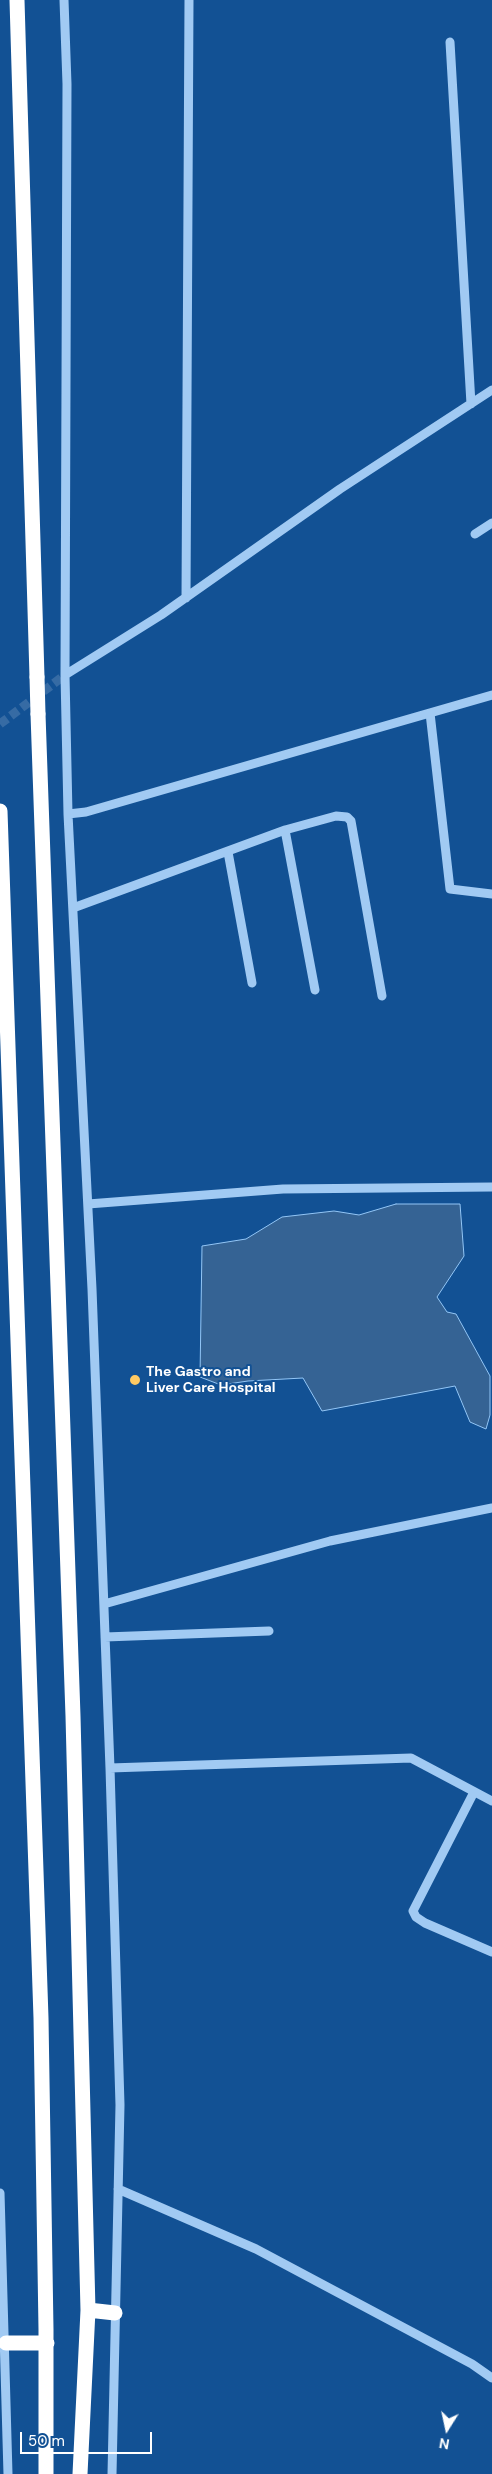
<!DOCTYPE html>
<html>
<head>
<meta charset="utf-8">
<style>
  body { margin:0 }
  #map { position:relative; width:492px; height:2474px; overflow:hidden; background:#125194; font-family:"DM Sans",sans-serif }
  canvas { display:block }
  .north { position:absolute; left:422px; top:2404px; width:50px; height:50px; -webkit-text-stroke:4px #125194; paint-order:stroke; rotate:190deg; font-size:14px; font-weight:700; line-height:20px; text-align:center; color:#fff }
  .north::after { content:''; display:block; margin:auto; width:18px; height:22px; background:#fff; clip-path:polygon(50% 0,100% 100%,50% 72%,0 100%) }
  .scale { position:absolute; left:20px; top:2432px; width:132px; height:22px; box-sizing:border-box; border:2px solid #fff; border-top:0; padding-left:6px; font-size:15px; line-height:18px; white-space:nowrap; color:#fff; -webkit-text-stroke:4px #125194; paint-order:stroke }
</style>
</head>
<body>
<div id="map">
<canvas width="492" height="2474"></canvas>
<div class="north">N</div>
<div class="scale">50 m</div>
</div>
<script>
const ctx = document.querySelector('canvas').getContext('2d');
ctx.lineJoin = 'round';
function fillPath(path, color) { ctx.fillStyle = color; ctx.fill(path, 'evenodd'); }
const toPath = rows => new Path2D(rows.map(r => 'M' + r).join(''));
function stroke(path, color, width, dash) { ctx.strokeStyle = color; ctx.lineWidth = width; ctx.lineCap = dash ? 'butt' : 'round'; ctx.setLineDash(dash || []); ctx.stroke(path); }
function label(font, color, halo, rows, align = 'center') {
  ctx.font = font + ' "DM Sans",sans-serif'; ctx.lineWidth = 4; ctx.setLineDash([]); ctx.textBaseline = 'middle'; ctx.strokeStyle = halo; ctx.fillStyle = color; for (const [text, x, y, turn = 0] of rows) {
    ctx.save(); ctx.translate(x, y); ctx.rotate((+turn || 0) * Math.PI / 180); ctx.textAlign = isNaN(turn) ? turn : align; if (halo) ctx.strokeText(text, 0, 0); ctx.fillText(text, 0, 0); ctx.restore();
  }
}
const water = toPath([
  [396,1204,460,1204,464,1256,437,1297,447,1312,456,1314,490,1376,490,1415,486,1429,470,1422,455,1386,322,1411,303,1378,248,1381,221,1385,200,1377,202,1246,246,1239,282,1217,334,1211,359,1215,396,1204]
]);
const minorTunnel = toPath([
  [0,724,65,675]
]);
const minor = toPath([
  [64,0,67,84,65,675,68,814,92,1289,110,1768,120,2105,112,2474],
  [450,42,471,404],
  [475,534,492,523],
  [186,598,189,0],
  [65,675,161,615,340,489,492,390],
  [430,713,450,889,492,894],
  [68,814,86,812,492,695],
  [285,830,315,990],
  [228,852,252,983],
  [73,908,285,830,336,816,347,817,351,821,382,996],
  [88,1204,283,1189,492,1187],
  [104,1604,330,1541,492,1508],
  [105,1637,269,1631],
  [110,1768,411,1758,492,1801],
  [474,1792,413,1911,416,1917,425,1923,492,1952],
  [118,2189,256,2249,472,2364,492,2378],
  [0,2193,8,2474]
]);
const highway = toPath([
  [17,0,37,677],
  [38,714,73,1716,88,2310,80,2474],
  [0,811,41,2018,46,2329,46,2474],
  [88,2310,115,2313],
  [6,2343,47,2343]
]);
const highwayBridge = toPath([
  [37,677,38,714]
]);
const markers = [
  [135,1380,6,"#ffca63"]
];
const poiNames = [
  ["The Gastro and",146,1372],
  ["Liver Care Hospital",146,1388]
];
fillPath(water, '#356394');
stroke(water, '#93c6f6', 1);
stroke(minorTunnel, '#366ba4', 9, [9, 4.5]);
stroke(minor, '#a1caf3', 9);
stroke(highway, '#fff', 15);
stroke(highwayBridge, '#fff', 15);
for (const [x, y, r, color] of markers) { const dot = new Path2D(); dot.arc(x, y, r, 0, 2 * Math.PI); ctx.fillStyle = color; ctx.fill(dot); stroke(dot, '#125194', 2); }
label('bold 14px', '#fff', '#125194', poiNames, 'left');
</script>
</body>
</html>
